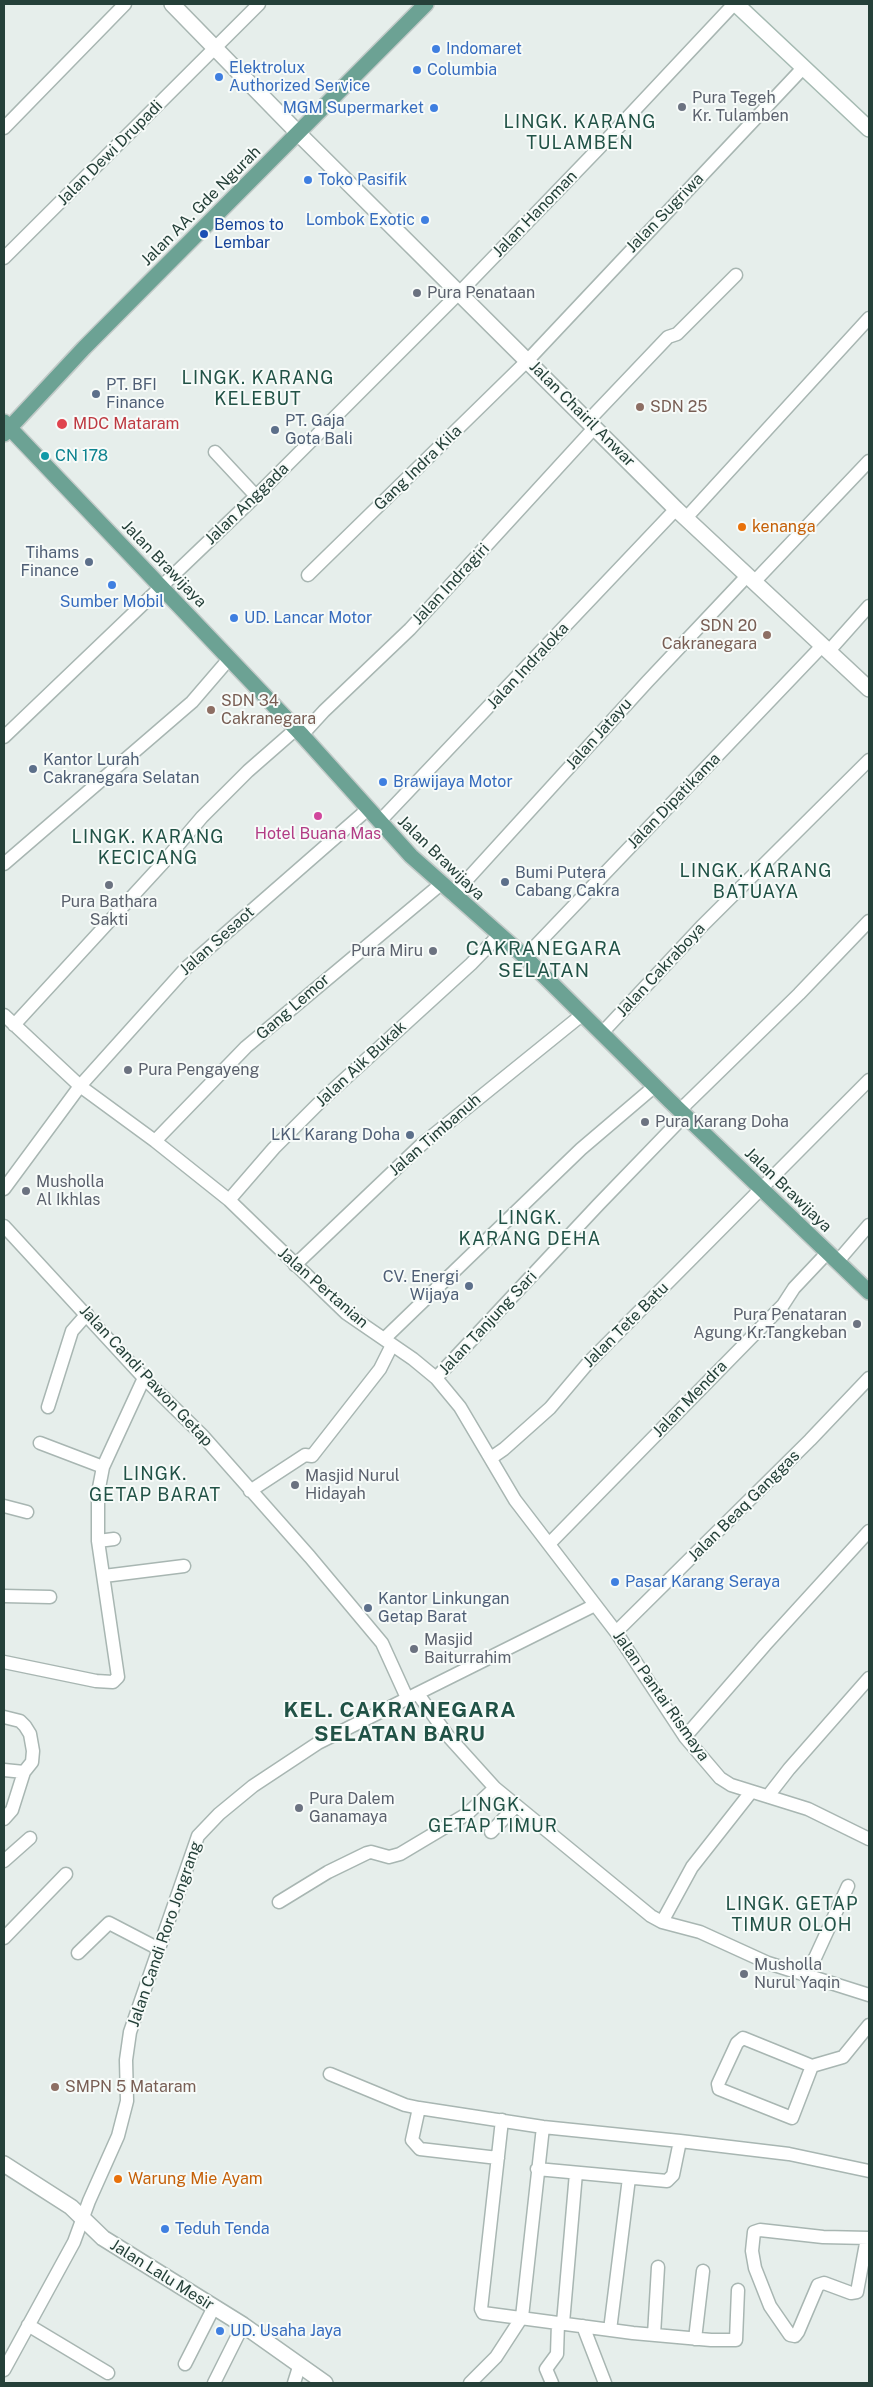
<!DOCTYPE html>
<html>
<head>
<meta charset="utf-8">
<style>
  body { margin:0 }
  #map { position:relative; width:873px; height:2387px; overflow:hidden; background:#e6eeeb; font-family:"Public Sans",sans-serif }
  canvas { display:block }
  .frame { position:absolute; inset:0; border:5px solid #254039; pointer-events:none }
</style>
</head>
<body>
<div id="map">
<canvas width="873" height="2387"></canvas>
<div class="frame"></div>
</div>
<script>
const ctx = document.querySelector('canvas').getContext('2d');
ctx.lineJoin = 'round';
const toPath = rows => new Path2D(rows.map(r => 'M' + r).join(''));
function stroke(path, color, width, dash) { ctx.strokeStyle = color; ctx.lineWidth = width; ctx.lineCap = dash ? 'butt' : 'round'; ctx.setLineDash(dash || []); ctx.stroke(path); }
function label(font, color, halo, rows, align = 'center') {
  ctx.font = font + ' "Public Sans",sans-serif'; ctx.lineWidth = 4; ctx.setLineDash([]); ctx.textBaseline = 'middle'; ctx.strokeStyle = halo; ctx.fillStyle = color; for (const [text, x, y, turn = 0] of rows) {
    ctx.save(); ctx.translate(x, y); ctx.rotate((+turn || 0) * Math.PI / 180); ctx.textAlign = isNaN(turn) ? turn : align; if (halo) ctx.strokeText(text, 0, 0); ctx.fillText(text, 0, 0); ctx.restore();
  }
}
const minor = toPath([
  [4,128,125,4],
  [4,258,259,4],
  [588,421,668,337,677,334,736,275],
  [215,452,256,496],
  [686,518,869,318],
  [308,575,528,360,803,68],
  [754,582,869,461],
  [828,652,869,606],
  [302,735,324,711,410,629,595,427],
  [4,737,256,496,459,293,598,149,734,4],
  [379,822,676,509],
  [4,864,192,702,229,659],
  [453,895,647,682,747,576],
  [525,957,822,646],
  [4,1015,80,1086,155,1141,229,1200,346,1313,413,1359,436,1378,460,1407,515,1500,616,1632,685,1737,720,1778,731,1785,808,1809,869,1839],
  [14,1025,162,864,202,817,248,771,296,729],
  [602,1033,701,927,869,760],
  [680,1110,799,994,869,921],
  [155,1141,246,1047,441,884],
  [4,1189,80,1086,186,968,368,809],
  [229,1200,274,1148,325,1097,471,964,499,935],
  [4,1226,144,1378,202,1435,310,1557,382,1643,407,1698],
  [838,1261,869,1225],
  [295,1265,421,1145,583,1014],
  [384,1339,581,1149,655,1086],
  [436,1378,598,1205,685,1115],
  [48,1407,72,1331,87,1314],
  [40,1443,103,1467],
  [491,1458,504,1449,550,1408,588,1363,869,1080],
  [250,1491,305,1455,312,1456,380,1369,392,1345],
  [4,1506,27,1512],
  [98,1541,114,1539],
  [549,1544,783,1305,794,1288,828,1252],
  [104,1576,184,1566],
  [4,1596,50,1597],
  [616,1632,810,1440,869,1378],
  [4,1662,96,1681,113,1682,118,1677,98,1541,98,1493,103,1467,144,1378],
  [418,1694,448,1736,495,1788,651,1916,662,1922,700,1932,768,1963,869,1995],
  [4,1717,20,1721,25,1726,30,1734,33,1751,32,1762,24,1772,4,1770],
  [685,1737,765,1645,869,1531],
  [768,1796,789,1769,869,1678],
  [4,1819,12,1810,24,1772],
  [491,1832,515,1807],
  [4,1861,30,1838],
  [279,1902,328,1872,367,1853,371,1852,389,1857,400,1854,467,1814,495,1788],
  [662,1922,692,1867,751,1792],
  [4,1938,66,1874],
  [78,1953,109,1923,159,1949],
  [805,1973,815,1958,848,1886],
  [812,2066,792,2118,719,2089,718,2084,737,2043,743,2038,812,2066,843,2057,869,2025],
  [330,2074,405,2105,419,2108],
  [502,2120,481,2309,483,2313,633,2333,711,2340,736,2340,738,2290],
  [498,2158,420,2149,412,2140,419,2108,543,2127,680,2141],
  [537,2169,667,2181,673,2175,680,2141,789,2154,869,2171],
  [867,2238,857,2292,851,2293,824,2283,818,2285,798,2332,795,2336,790,2335,770,2306,755,2268,752,2251,754,2232,760,2230,823,2237,869,2238],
  [563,2323,576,2173],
  [28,2325,108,2373],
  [583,2326,605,2383],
  [610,2330,629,2178],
  [654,2335,658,2267],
  [695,2339,703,2271],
  [185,2364,214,2307],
  [4,2370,74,2242,89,2201,118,2136,127,2101,126,2060,130,2032,198,1836,219,1814,253,1786,318,1743,595,1605],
  [214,2383,243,2325],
  [294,2383,299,2367],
  [470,2383,496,2357,522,2317,543,2127],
  [552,2383,546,2369,557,2354,558,2323]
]);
const tertiary = toPath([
  [172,4,299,134,676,509,869,689],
  [4,2164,71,2207,103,2238,243,2325,325,2383]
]);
const secondary = toPath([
  [736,4,869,129]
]);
const primary = toPath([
  [4,422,302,735,411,856,525,957,670,1101,869,1292],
  [4,434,84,348,426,4]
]);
const markers = [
  [436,49,5,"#3f7fe0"],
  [417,70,5,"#3f7fe0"],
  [219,77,5,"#3f7fe0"],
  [682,107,5,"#6b7280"],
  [434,108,5,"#3f7fe0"],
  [308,180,5,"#3f7fe0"],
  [425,220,5,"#3f7fe0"],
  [204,234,5,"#1a4fb4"],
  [417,293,5,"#6b7280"],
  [96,394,5,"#5c6f8a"],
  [640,407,5,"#8d6e63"],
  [62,424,6,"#e0444e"],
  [275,430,5,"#5c6f8a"],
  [45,456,5,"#0f9aa8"],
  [742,527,5,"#e8710a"],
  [89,562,5,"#5c6f8a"],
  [112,585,5,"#3f7fe0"],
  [234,618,5,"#3f7fe0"],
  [767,635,5,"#8d6e63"],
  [211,710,5,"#8d6e63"],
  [33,769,5,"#5c6f8a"],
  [383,782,5,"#3f7fe0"],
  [318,816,5,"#d1479c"],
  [505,882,5,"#5c6f8a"],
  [109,885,5,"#6b7280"],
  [433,951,5,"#6b7280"],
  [128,1070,5,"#6b7280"],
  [645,1122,5,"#6b7280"],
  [410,1135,5,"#5c6f8a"],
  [26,1191,5,"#6b7280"],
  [469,1286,5,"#5c6f8a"],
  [857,1324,5,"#6b7280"],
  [295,1485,5,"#6b7280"],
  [615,1582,5,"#3f7fe0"],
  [368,1608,5,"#5c6f8a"],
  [414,1649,5,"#6b7280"],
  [299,1808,5,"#6b7280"],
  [744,1974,5,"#6b7280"],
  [55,2087,5,"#8d6e63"],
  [118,2179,5,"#e8710a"],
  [165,2229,5,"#3f7fe0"],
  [220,2331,5,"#3f7fe0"]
];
const shopNames = [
  ["Indomaret",446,49],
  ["Elektrolux",229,68],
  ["Authorized Service",229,86],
  ["Columbia",427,70],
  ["MGM Supermarket",424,108,"right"],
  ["Toko Pasifik",318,180],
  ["Lombok Exotic",415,220,"right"],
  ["Sumber Mobil",112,602,"center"],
  ["UD. Lancar Motor",244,618],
  ["Brawijaya Motor",393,782],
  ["Pasar Karang Seraya",625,1582],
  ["Teduh Tenda",175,2229],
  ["UD. Usaha Jaya",230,2331]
];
const worshipNames = [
  ["Pura Tegeh",692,98],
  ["Kr. Tulamben",692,116],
  ["Pura Penataan",427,293],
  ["Pura Bathara",109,902,"center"],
  ["Sakti",109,920,"center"],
  ["Pura Miru",423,951,"right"],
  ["Pura Pengayeng",138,1070],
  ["Pura Karang Doha",655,1122],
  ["Musholla",36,1182],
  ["Al Ikhlas",36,1200],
  ["Pura Penataran",847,1315,"right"],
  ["Agung Kr.Tangkeban",847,1333,"right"],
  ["Masjid Nurul",305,1476],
  ["Hidayah",305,1494],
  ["Masjid",424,1640],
  ["Baiturrahim",424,1658],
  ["Pura Dalem",309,1799],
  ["Ganamaya",309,1817],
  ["Musholla",754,1965],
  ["Nurul Yaqin",754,1983]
];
const streetNames = [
  ["Jalan Dewi Drupadi",110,153,-45],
  ["Jalan AA. Gde Ngurah",201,206,-45],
  ["Jalan Sugriwa",665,213,-46],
  ["Jalan Hanoman",535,214,-46],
  ["Jalan Chairil Anwar",582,414,45],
  ["Gang Indra Kila",418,468,-44],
  ["Jalan Anggada",247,504,-44],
  ["Jalan Brawijaya",164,564,46],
  ["Jalan Indragiri",451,584,-47],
  ["Jalan Indraloka",528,666,-47],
  ["Jalan Jatayu",599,734,-48],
  ["Jalan Dipatikama",674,801,-46],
  ["Jalan Brawijaya",441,858,44],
  ["Jalan Sesaot",217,941,-42],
  ["Jalan Cakraboya",661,970,-47],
  ["Gang Lemor",293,1007,-41],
  ["Jalan Aik Bukak",361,1064,-43],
  ["Jalan Timbanuh",435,1135,-41],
  ["Jalan Brawijaya",788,1190,44],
  ["Jalan Pertanian",323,1288,41],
  ["Jalan Tanjung Sari",488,1323,-47],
  ["Jalan Tete Batu",626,1325,-45],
  ["Jalan Candi Pawon Getap",146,1376,47],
  ["Jalan Mendra",690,1399,-46],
  ["Jalan Beaq Ganggas",744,1506,-45],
  ["Jalan Pantai Rismaya",661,1696,55],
  ["Jalan Candi Roro Jongrang",165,1934,-71],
  ["Jalan Lalu Mesir",162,2275,32]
];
const transitNames = [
  ["Bemos to",214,225],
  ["Lembar",214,243]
];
const serviceNames = [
  ["PT. BFI",106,385],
  ["Finance",106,403],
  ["PT. Gaja",285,421],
  ["Gota Bali",285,439],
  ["Tihams",79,553,"right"],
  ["Finance",79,571,"right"],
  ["Kantor Lurah",43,760],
  ["Cakranegara Selatan",43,778],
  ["Bumi Putera",515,873],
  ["Cabang Cakra",515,891],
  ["LKL Karang Doha",400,1135,"right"],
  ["CV. Energi",459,1277,"right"],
  ["Wijaya",459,1295,"right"],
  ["Kantor Linkungan",378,1599],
  ["Getap Barat",378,1617]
];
const educationNames = [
  ["SDN 25",650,407],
  ["SDN 20",757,626,"right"],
  ["Cakranegara",757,644,"right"],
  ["SDN 34",221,701],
  ["Cakranegara",221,719],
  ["SMPN 5 Mataram",65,2087]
];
const healthNames = [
  ["MDC Mataram",73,424]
];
const cultureNames = [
  ["CN 178",55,456]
];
const foodNames = [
  ["kenanga",752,527],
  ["Warung Mie Ayam",128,2179]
];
const hotelNames = [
  ["Hotel Buana Mas",318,834]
];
const neighbourhoodNames = [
  ["LINGK. KARANG",580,122],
  ["TULAMBEN",580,143],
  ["LINGK. KARANG",258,378],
  ["KELEBUT",258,399],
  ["LINGK. KARANG",148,837],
  ["KECICANG",148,858],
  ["LINGK. KARANG",756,871],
  ["BATUAYA",756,892],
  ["LINGK.",530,1218],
  ["KARANG DEHA",530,1239],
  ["LINGK.",155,1474],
  ["GETAP BARAT",155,1495],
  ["LINGK.",493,1805],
  ["GETAP TIMUR",493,1826],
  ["LINGK. GETAP",792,1904],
  ["TIMUR OLOH",792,1925]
];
const quarterNames = [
  ["CAKRANEGARA",544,949],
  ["SELATAN",544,971]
];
const districtNames = [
  ["KEL. CAKRANEGARA",400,1711],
  ["SELATAN BARU",400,1735]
];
stroke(minor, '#a8b6b2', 15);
stroke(tertiary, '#a8b6b2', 18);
stroke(secondary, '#a5bab2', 18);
stroke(primary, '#c2cac8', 18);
stroke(minor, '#fff', 12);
stroke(tertiary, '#fff', 15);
stroke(secondary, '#fff', 15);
stroke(primary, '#6ca294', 15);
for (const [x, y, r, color] of markers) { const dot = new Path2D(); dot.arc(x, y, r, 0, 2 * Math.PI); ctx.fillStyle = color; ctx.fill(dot); stroke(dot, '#f7fbf9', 2); }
label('16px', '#366cbe', '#f7fbf9', shopNames, 'left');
label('16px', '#5b616d', '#f7fbf9', worshipNames, 'left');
label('16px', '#254039', '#f7fbf9', streetNames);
label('16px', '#164399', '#f7fbf9', transitNames, 'left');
label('16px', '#4e5e75', '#f7fbf9', serviceNames, 'left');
label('16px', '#785e54', '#f7fbf9', educationNames, 'left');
label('16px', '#be3a42', '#f7fbf9', healthNames, 'left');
label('16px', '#0d838f', '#f7fbf9', cultureNames, 'left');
label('16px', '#c56008', '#f7fbf9', foodNames, 'left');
label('16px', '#b23c85', '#f7fbf9', hotelNames);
ctx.letterSpacing = '1px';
label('18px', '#215246', '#f7fbf9', neighbourhoodNames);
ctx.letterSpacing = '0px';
ctx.letterSpacing = '1px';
label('19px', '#215246', '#f7fbf9', quarterNames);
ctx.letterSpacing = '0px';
ctx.letterSpacing = '1px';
label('bold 21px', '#215246', '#f7fbf9', districtNames);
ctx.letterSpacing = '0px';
</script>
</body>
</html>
